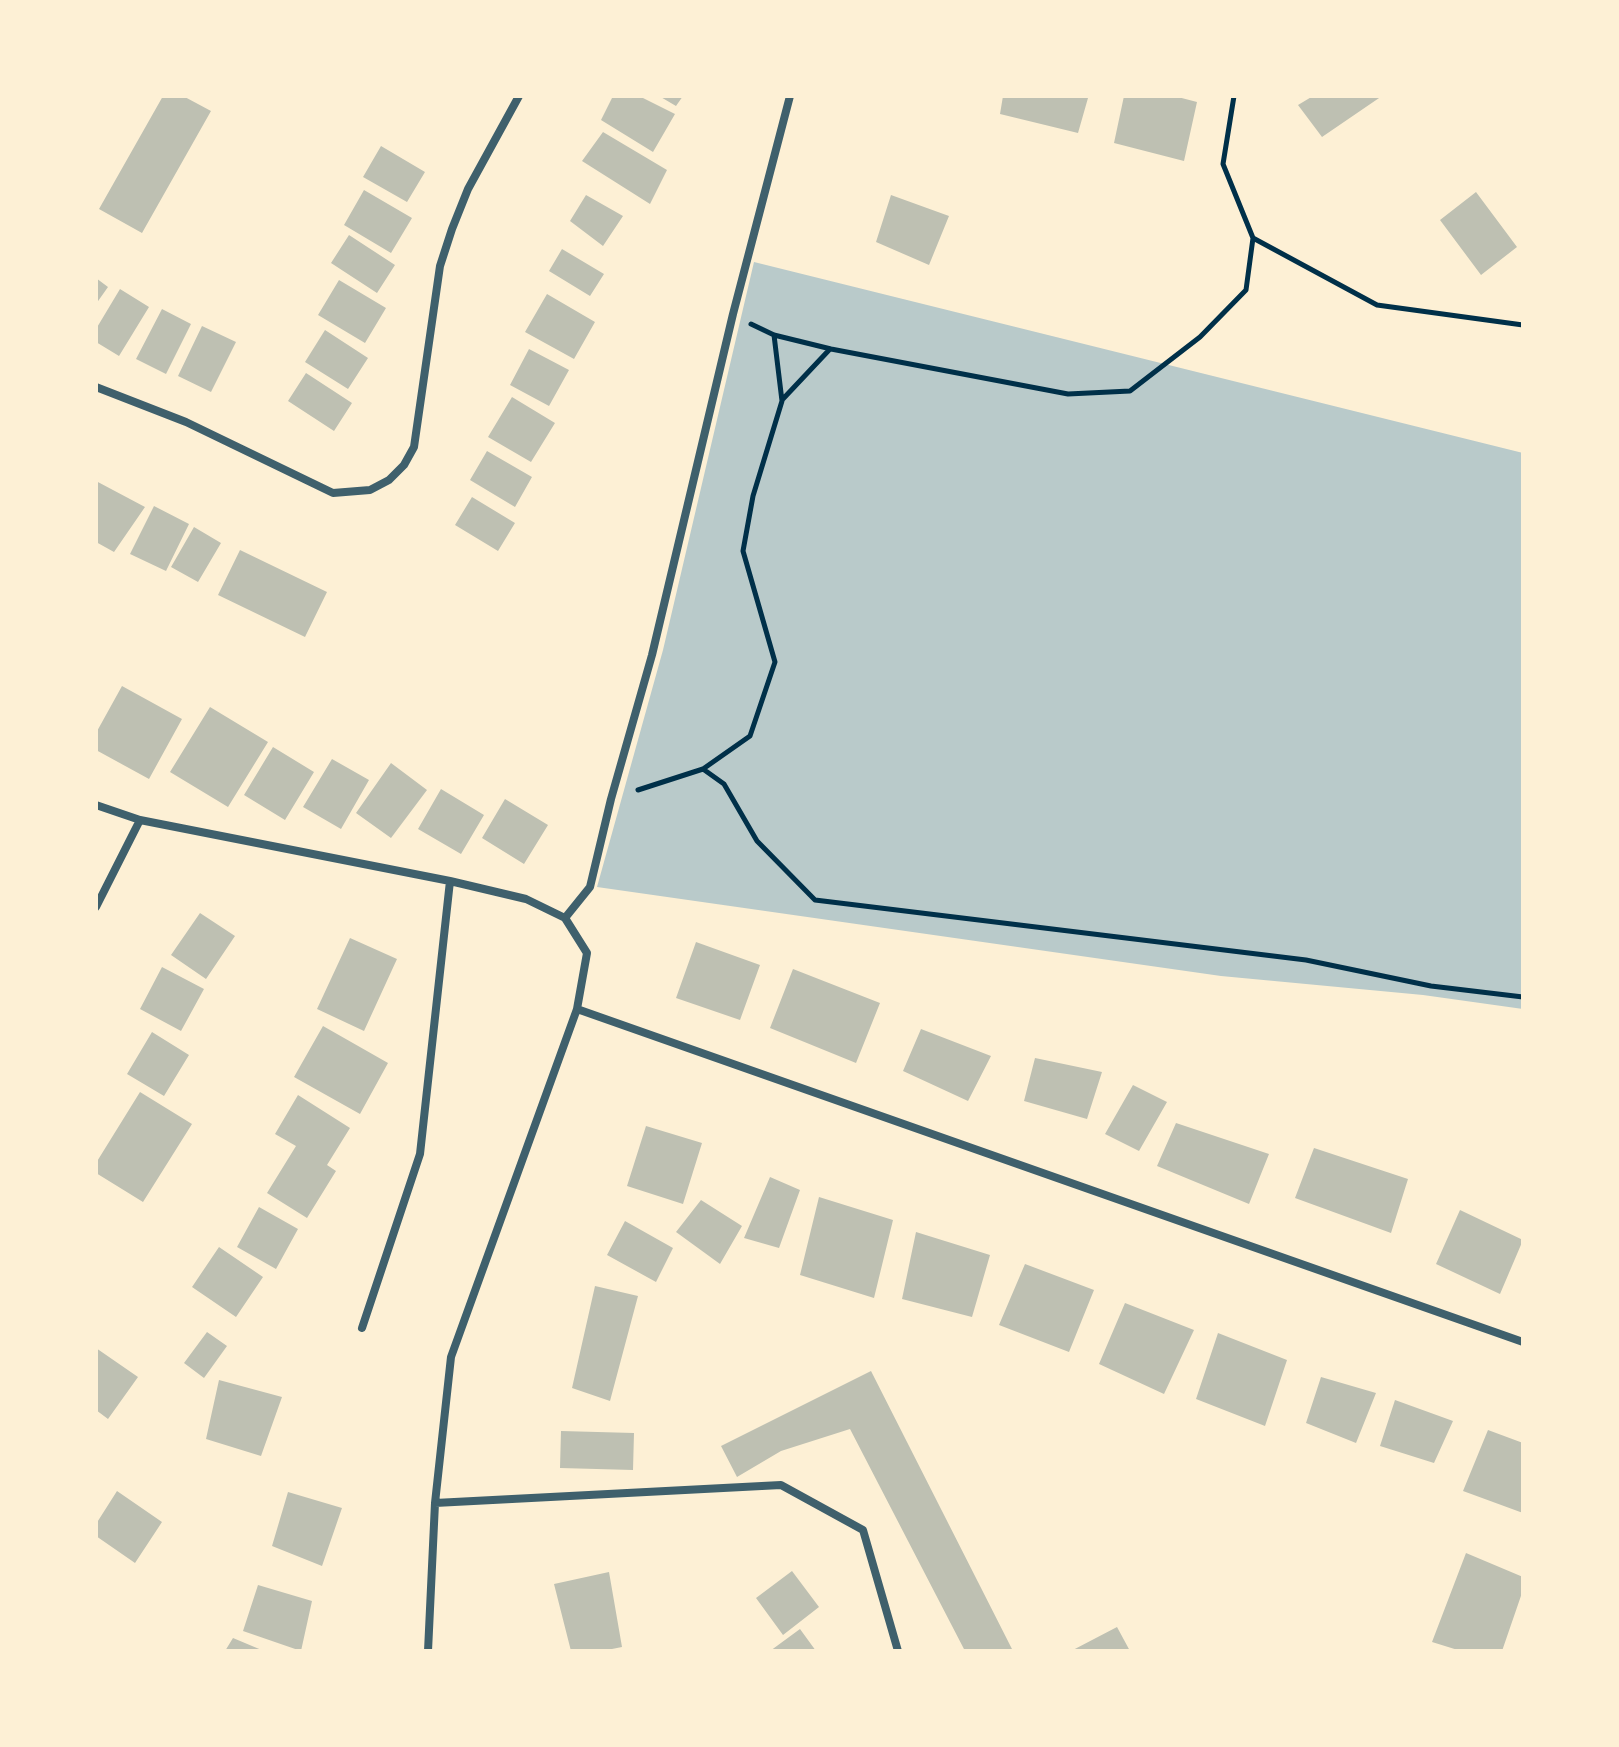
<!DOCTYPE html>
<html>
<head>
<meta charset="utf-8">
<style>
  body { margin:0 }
  #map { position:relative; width:1619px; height:1747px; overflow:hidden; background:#fdf0d5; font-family:"Roboto Condensed",sans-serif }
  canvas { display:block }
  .frame { position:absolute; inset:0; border:98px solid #fdf0d5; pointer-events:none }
</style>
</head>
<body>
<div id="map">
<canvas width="1619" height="1747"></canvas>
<div class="frame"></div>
</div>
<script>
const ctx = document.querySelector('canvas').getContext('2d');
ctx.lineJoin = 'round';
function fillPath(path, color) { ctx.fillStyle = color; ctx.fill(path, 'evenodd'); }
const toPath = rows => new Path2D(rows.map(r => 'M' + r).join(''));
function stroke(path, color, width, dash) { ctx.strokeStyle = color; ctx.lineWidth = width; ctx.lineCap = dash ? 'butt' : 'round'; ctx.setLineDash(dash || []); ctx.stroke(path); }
const green = toPath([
  [754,262,1523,453,1523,1009,1423,995,1221,976,597,887,663,650]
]);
const building = toPath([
  [163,96,183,96,211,111,142,233,99,209],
  [613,96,639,96,675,114,653,152,601,120],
  [659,96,683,96,676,106],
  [1003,96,1080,96,1088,98,1078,133,1000,114],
  [1124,96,1174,96,1197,102,1184,161,1114,143],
  [1313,96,1382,96,1322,137,1298,105],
  [603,132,667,170,650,204,582,161],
  [381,146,425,172,407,202,363,177],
  [364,190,412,218,391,253,344,225],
  [1476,192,1517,247,1481,275,1440,220],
  [586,195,623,216,603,246,570,221],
  [891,195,949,216,929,265,876,242],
  [349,235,395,265,377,293,331,263],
  [562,249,604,274,590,296,549,271],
  [96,278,108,287,96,304],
  [339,280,386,308,365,343,318,315],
  [120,289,149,307,119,356,96,342,96,329],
  [547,294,595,322,574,359,525,332],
  [162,309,191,324,166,374,136,359],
  [202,326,236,342,211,392,178,376],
  [325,330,368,358,348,389,305,362],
  [529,349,569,370,549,406,510,385],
  [306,373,352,403,334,431,288,401],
  [512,397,555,423,531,462,488,437],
  [487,451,532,477,515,507,470,480],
  [96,481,145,507,114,552,96,542],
  [472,497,515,523,498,551,455,525],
  [154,506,189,524,166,571,130,554],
  [194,527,221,543,198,582,171,567],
  [240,550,327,592,305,637,218,595],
  [122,686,182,719,149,779,96,750,96,733],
  [210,707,268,742,228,807,170,772],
  [273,747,314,772,285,820,244,795],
  [332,759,369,780,341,829,303,807],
  [391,763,427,790,391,838,356,813],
  [441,789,484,815,461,854,418,829],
  [505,799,548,825,524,864,482,838],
  [200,913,235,936,206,979,171,955],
  [350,938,397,959,364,1031,317,1009],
  [696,942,760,965,740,1020,676,998],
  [162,967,204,989,181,1031,140,1009],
  [793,969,880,1003,856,1063,770,1028],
  [323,1026,388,1063,360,1114,294,1077],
  [921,1029,991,1056,968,1101,903,1071],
  [152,1032,189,1055,164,1096,127,1074],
  [1035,1058,1102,1072,1087,1119,1024,1101],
  [1133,1085,1167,1102,1139,1151,1105,1134],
  [140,1092,192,1124,143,1202,96,1173,96,1163],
  [298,1095,350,1128,327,1165,336,1171,307,1218,267,1193,296,1146,275,1134],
  [1176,1123,1269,1154,1249,1204,1157,1166],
  [646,1126,702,1143,683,1204,627,1186],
  [1314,1148,1408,1179,1391,1233,1295,1198],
  [770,1177,800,1190,779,1248,744,1238],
  [819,1197,893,1220,874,1298,800,1275],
  [701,1200,742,1226,720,1264,676,1232],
  [259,1207,298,1229,276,1269,237,1247],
  [1460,1210,1523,1240,1500,1294,1436,1264],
  [625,1221,673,1248,656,1282,607,1255],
  [916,1232,990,1255,972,1317,902,1299],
  [219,1247,263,1277,236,1317,192,1287],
  [1025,1264,1094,1290,1069,1352,999,1325],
  [595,1286,638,1296,610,1401,572,1388],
  [1125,1303,1194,1330,1164,1394,1099,1364],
  [207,1332,227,1346,204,1378,184,1363],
  [1218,1333,1287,1360,1265,1426,1196,1399],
  [96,1348,138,1377,108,1419,96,1410],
  [871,1371,1013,1651,965,1651,850,1429,781,1451,737,1477,721,1446],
  [1321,1377,1376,1393,1356,1443,1306,1423],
  [219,1380,282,1397,261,1456,206,1439],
  [1395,1400,1453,1421,1434,1463,1380,1446],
  [1488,1430,1523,1443,1523,1513,1463,1491],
  [561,1431,634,1433,633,1470,560,1468],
  [117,1491,162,1522,135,1563,96,1536,96,1524],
  [288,1492,342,1508,322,1566,272,1546],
  [1466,1553,1523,1577,1523,1590,1502,1651,1461,1651,1432,1642],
  [792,1571,819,1607,783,1635,756,1598],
  [609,1572,622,1647,602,1651,571,1651,554,1584],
  [258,1585,312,1601,301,1651,243,1631],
  [1117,1627,1130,1651,1071,1651],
  [800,1629,816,1651,770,1651],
  [233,1638,264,1651,225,1651]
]);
const path = toPath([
  [1234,96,1223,164,1253,238],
  [751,324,774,335,831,349,1068,394,1130,391,1200,337,1246,290,1253,238,1377,305,1523,325],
  [782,400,830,349],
  [703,769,724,784,757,841,815,900,1306,960,1431,986,1523,997],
  [638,790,703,769,750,736,775,662,743,551,753,496,782,401,774,335]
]);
const minor = toPath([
  [96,387,186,422,333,493,370,490,389,480,404,465,414,447,440,266,452,229,468,189,519,96],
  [96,805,140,820,450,881,526,899,565,918],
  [96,907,140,820],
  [565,918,590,887,611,799,652,655,733,314,790,96],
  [577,1009,1523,1342],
  [362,1328,420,1154,450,881],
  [435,1503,781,1485,863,1530,898,1651],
  [428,1651,435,1503,451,1357,577,1009,587,953,565,918]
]);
fillPath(green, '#b9caca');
fillPath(building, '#bec0b2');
stroke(path, '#003049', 5);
stroke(minor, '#3f606c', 8);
</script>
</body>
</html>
